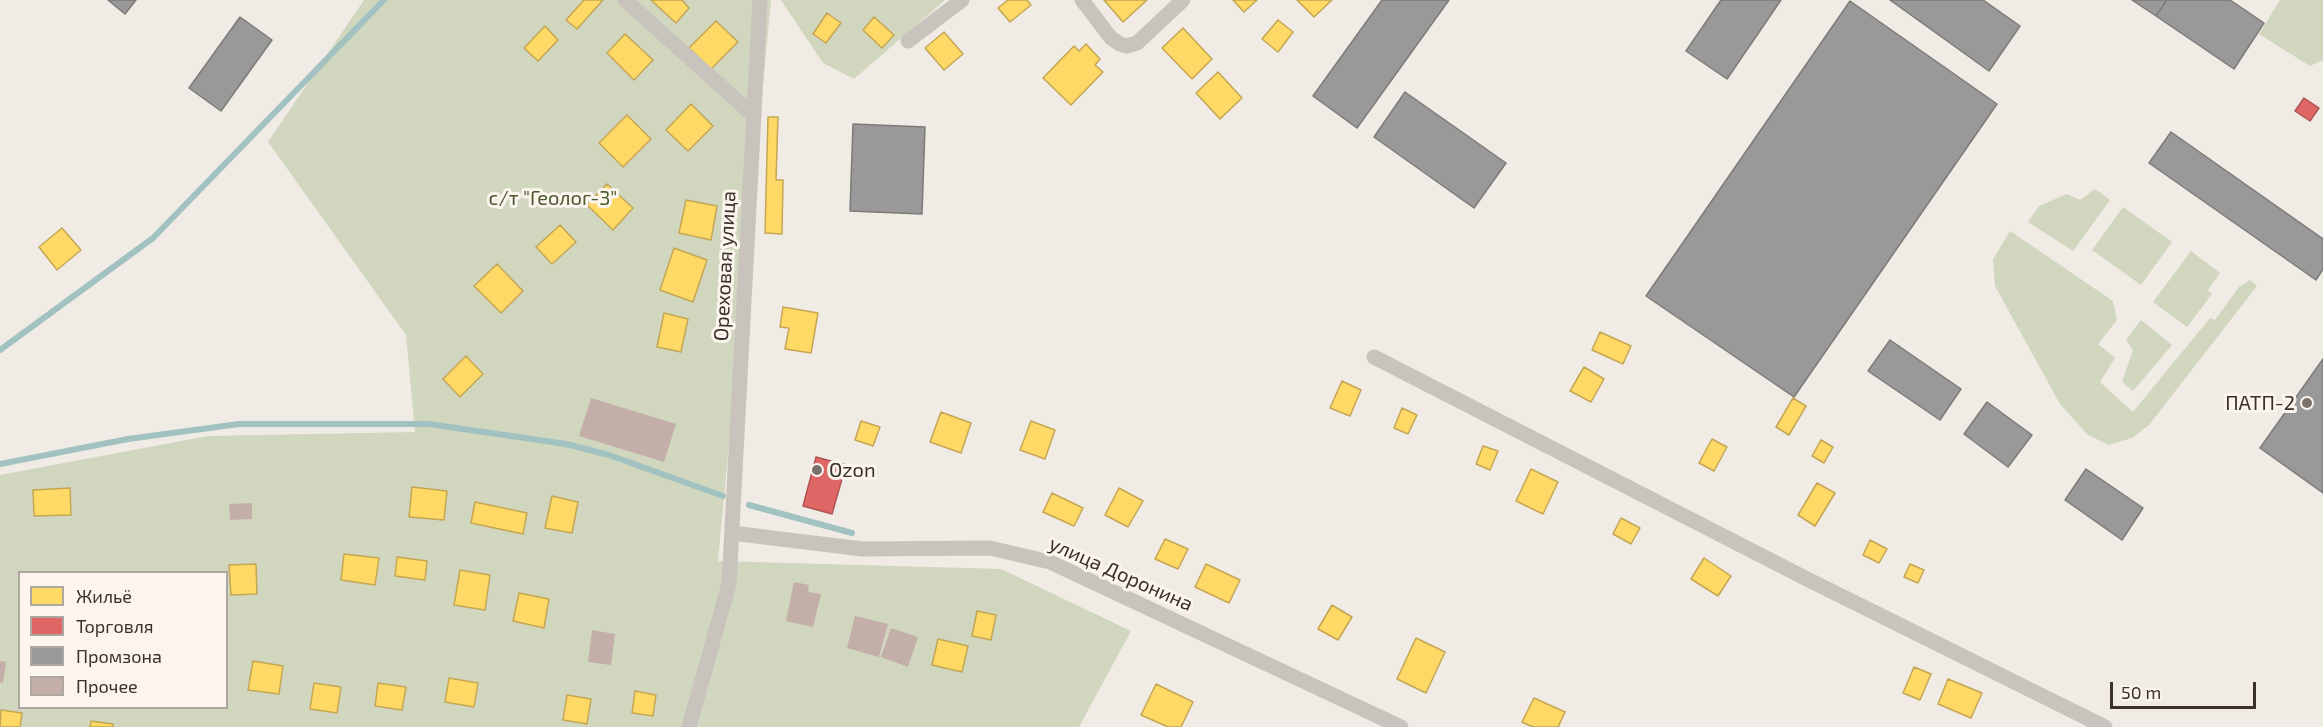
<!DOCTYPE html>
<html>
<head>
<meta charset="utf-8">
<style>
  body { margin:0 }
  #map { position:relative; width:2323px; height:727px; overflow:hidden; background:#f0ebe5; font-family:"Exo 2",sans-serif }
  canvas { display:block }
  .legend { position:absolute; left:18px; top:571px; width:210px; height:138px; box-sizing:border-box; background:#fbf5ee; border:2px solid #aea6a0; margin:0; padding:8px 10px; list-style:none; font-size:18px; color:#3b302b }
  .legend li { display:flex; align-items:center; gap:12px; height:30px }
  .legend b { width:30px; border:2px solid #aea6a0 }
  .scale { position:absolute; left:2110px; top:682px; width:146px; height:27px; box-sizing:border-box; border:3px solid #3b302b; border-top:0; padding-left:8px; font-size:18px; line-height:21px; white-space:nowrap; color:#3b302b; -webkit-text-stroke:4px #fbf5ee; paint-order:stroke }
</style>
</head>
<body>
<div id="map">
<canvas width="2323" height="727"></canvas>
<ul class="legend">
<li><b style="height:16px;background:#ffd966"></b>Жильё</li>
<li><b style="height:16px;background:#e06666"></b>Торговля</li>
<li><b style="height:16px;background:#999"></b>Промзона</li>
<li><b style="height:16px;background:#c3afa7"></b>Прочее</li>
</ul>
<div class="scale">50 m</div>
</div>
<script>
const ctx = document.querySelector('canvas').getContext('2d');
ctx.lineJoin = 'round';
function fillPath(path, color) { ctx.fillStyle = color; ctx.fill(path, 'evenodd'); }
const toPath = rows => new Path2D(rows.map(r => 'M' + r).join(''));
function stroke(path, color, width, dash) { ctx.strokeStyle = color; ctx.lineWidth = width; ctx.lineCap = dash ? 'butt' : 'round'; ctx.setLineDash(dash || []); ctx.stroke(path); }
function label(font, color, halo, rows, align = 'center') {
  ctx.font = font + ' "Exo 2",sans-serif'; ctx.lineWidth = 6; ctx.setLineDash([]); ctx.textBaseline = 'middle'; ctx.strokeStyle = halo; ctx.fillStyle = color; for (const [text, x, y, turn = 0] of rows) {
    ctx.save(); ctx.translate(x, y); ctx.rotate((+turn || 0) * Math.PI / 180); ctx.textAlign = isNaN(turn) ? turn : align; if (halo) ctx.strokeText(text, 0, 0); ctx.fillText(text, 0, 0); ctx.restore();
  }
}
const green = toPath([
  [364,0,771,0,718,561,1001,569,1131,631,1079,727,0,727,0,475,208,436,415,432,406,335,268,142],
  [20,572,226,572,226,708,20,708],
  [781,0,945,0,854,79,823,63],
  [2280,0,2323,0,2323,60,2310,66,2259,34],
  [2095,189,2110,200,2073,251,2028,222,2039,206,2067,194,2080,200],
  [2123,207,2172,242,2141,285,2092,250],
  [2010,231,2113,301,2117,320,2098,344,2115,358,2100,382,2133,412,2210,318,2215,320,2239,287,2250,280,2257,286,2149,425,2132,438,2109,445,2088,435,2060,404,1995,286,1993,259],
  [2191,251,2220,273,2208,290,2212,294,2187,327,2153,302],
  [2141,320,2172,345,2133,391,2122,382,2133,350,2126,340]
]);
const homes = toPath([
  [584,0,603,0,577,29,566,20,584,0],
  [651,0,682,0,689,8,676,23,651,0],
  [1008,0,1027,0,1031,5,1010,22,998,8,1008,0],
  [1104,0,1147,0,1123,22,1104,0],
  [1233,0,1257,0,1244,12,1233,0],
  [1297,0,1332,0,1314,17,1297,0],
  [827,13,841,23,826,43,813,34,827,13],
  [874,17,894,35,882,48,863,30,874,17],
  [1278,20,1293,32,1278,52,1262,39,1278,20],
  [716,21,738,42,711,69,689,48,716,21],
  [545,26,558,40,538,61,524,48,545,26],
  [1183,28,1212,59,1192,79,1162,48,1183,28],
  [944,32,963,54,944,70,925,48,944,32],
  [625,34,653,60,634,80,607,53,625,34],
  [1086,44,1100,59,1095,65,1103,72,1071,105,1043,78,1074,46,1079,51,1086,44],
  [1218,72,1242,98,1220,119,1196,93,1218,72],
  [691,104,713,126,688,151,666,130,691,104],
  [627,115,651,139,623,167,599,143,627,115],
  [768,117,778,117,776,180,783,180,782,234,765,233,768,117],
  [607,184,633,208,613,230,587,205,607,184],
  [686,200,717,206,711,240,679,233,686,200],
  [560,225,576,242,552,264,536,247,560,225],
  [62,228,81,250,57,270,39,247,62,228],
  [674,248,707,260,693,302,660,290,674,248],
  [497,264,523,291,501,313,474,286,497,264],
  [783,307,818,313,811,353,785,349,789,328,780,327,783,307],
  [664,313,688,319,681,352,657,347,664,313],
  [1600,332,1631,346,1623,364,1592,350,1600,332],
  [466,356,483,374,460,397,443,379,466,356],
  [1584,367,1604,379,1591,402,1570,391,1584,367],
  [1342,381,1361,390,1350,416,1330,408,1342,381],
  [1793,398,1806,406,1789,435,1776,427,1793,398],
  [1402,408,1417,415,1408,434,1394,428,1402,408],
  [941,412,971,423,961,453,930,442,941,412],
  [861,421,880,427,873,446,855,440,861,421],
  [1031,421,1055,430,1045,459,1020,450,1031,421],
  [1712,439,1727,447,1714,471,1699,463,1712,439],
  [1821,440,1833,447,1824,463,1812,456,1821,440],
  [1483,446,1498,451,1490,470,1476,464,1483,446],
  [1531,469,1558,482,1543,514,1516,501,1531,469],
  [1817,483,1835,493,1815,526,1798,515,1817,483],
  [412,487,447,491,444,520,409,517,412,487],
  [70,488,71,515,34,516,33,490,70,488],
  [1119,488,1143,501,1128,527,1105,515,1119,488],
  [1052,493,1083,508,1074,526,1043,512,1052,493],
  [552,496,578,502,572,533,545,528,552,496],
  [475,502,527,513,523,534,471,523,475,502],
  [1621,518,1640,528,1631,544,1613,534,1621,518],
  [1165,539,1188,549,1178,569,1155,559,1165,539],
  [1870,540,1887,549,1879,563,1863,555,1870,540],
  [344,554,379,558,375,585,341,580,344,554],
  [397,557,427,561,425,580,395,576,397,557],
  [1704,558,1731,576,1718,596,1691,579,1704,558],
  [256,564,257,594,231,595,229,565,256,564],
  [1206,564,1240,580,1229,603,1195,587,1206,564],
  [1910,564,1924,570,1918,583,1904,577,1910,564],
  [460,570,490,575,485,610,454,605,460,570],
  [519,593,549,599,544,628,513,621,519,593],
  [1332,605,1352,617,1338,640,1318,629,1332,605],
  [977,611,996,615,991,640,972,636,977,611],
  [1416,638,1445,652,1426,693,1397,679,1416,638],
  [938,639,968,646,962,672,932,665,938,639],
  [253,661,283,666,279,694,248,690,253,661],
  [1914,667,1931,674,1920,700,1903,693,1914,667],
  [449,678,478,683,474,707,445,702,449,678],
  [1948,679,1982,693,1971,718,1938,704,1948,679],
  [314,683,341,687,337,713,310,709,314,683],
  [378,683,406,687,402,710,375,706,378,683],
  [1156,684,1193,702,1181,727,1168,727,1141,715,1156,684],
  [635,691,656,695,653,716,632,713,635,691],
  [567,695,591,699,587,724,563,720,567,695],
  [1534,698,1565,712,1558,727,1533,727,1522,722,1534,698],
  [1,710,22,713,20,727,0,727,1,710],
  [91,721,113,724,113,727,90,727,91,721]
]);
const shops = toPath([
  [2304,98,2319,108,2310,121,2295,111,2304,98],
  [816,457,846,465,832,514,803,506,816,457]
]);
const industry = toPath([
  [108,0,136,0,125,14,108,0],
  [1382,0,1449,0,1357,128,1313,96,1382,0],
  [1721,0,1781,0,1727,79,1686,51,1721,0],
  [1890,0,1983,0,2020,26,1989,71,1890,0],
  [2132,0,2167,0,2156,16,2132,0],
  [2167,0,2230,0,2264,23,2234,69,2156,16,2167,0],
  [1850,1,1997,104,1794,397,1646,296,1850,1],
  [240,17,272,40,221,111,189,88,240,17],
  [1405,92,1506,163,1474,208,1374,137,1405,92],
  [853,124,925,127,922,214,850,211,853,124],
  [2171,132,2323,239,2323,269,2316,280,2149,163,2171,132],
  [1890,340,1961,389,1940,420,1868,371,1890,340],
  [2323,359,2323,493,2260,448,2323,359],
  [1987,402,2032,435,2008,467,1964,434,1987,402],
  [2086,469,2143,508,2122,540,2065,500,2086,469]
]);
const stream = toPath([
  [0,350,153,238,384,0],
  [0,464,128,439,239,424,429,424,566,444,609,455,723,496],
  [749,505,852,533]
]);
const building = toPath([
  [591,398,676,424,664,462,579,436],
  [252,503,252,519,230,520,229,504],
  [794,582,809,585,808,592,821,594,813,627,786,621],
  [855,616,888,624,879,657,847,648],
  [891,628,918,637,908,667,881,657],
  [592,630,615,634,611,665,588,662],
  [0,661,6,662,3,683,0,682]
]);
const street = toPath([
  [625,0,754,116],
  [1082,0,1111,38,1120,44,1127,46,1137,43,1183,0],
  [908,41,962,0],
  [1374,357,1805,578,2105,727],
  [732,533,862,549,990,548,1050,562,1401,727],
  [689,727,729,584,760,0]
]);
const markers = [
  [2307,403,6,"#7a716c"],
  [817,470,6,"#7a716c"]
];
const parkNames = [
  ["с/т \"Геолог-3\"",553,198]
];
const streetNames = [
  ["Ореховая улица",725,266,-87],
  ["улица Доронина",1121,574,24]
];
const poiNames = [
  ["ПАТП-2",2295,403],
  ["Ozon",829,470,"left"]
];
fillPath(green, '#d1d6bf');
fillPath(homes, '#ffd966');
stroke(homes, '#c4a654', 1.5);
fillPath(shops, '#e06666');
stroke(shops, '#ae5654', 1.5);
fillPath(industry, '#999');
stroke(industry, '#7d7a78', 1.5);
stroke(stream, '#a1c2c1', 6);
fillPath(building, '#c3afa7');
stroke(street, '#c9c3be', 15);
for (const [x, y, r, color] of markers) { const dot = new Path2D(); dot.arc(x, y, r, 0, 2 * Math.PI); ctx.fillStyle = color; ctx.fill(dot); stroke(dot, '#fbf5ee', 2); }
label('20px', '#4a5a2e', '#fbf5ee', parkNames);
label('20px', '#3b302b', '#fbf5ee', streetNames);
label('20px', '#3b302b', '#fbf5ee', poiNames, 'right');
</script>
</body>
</html>
